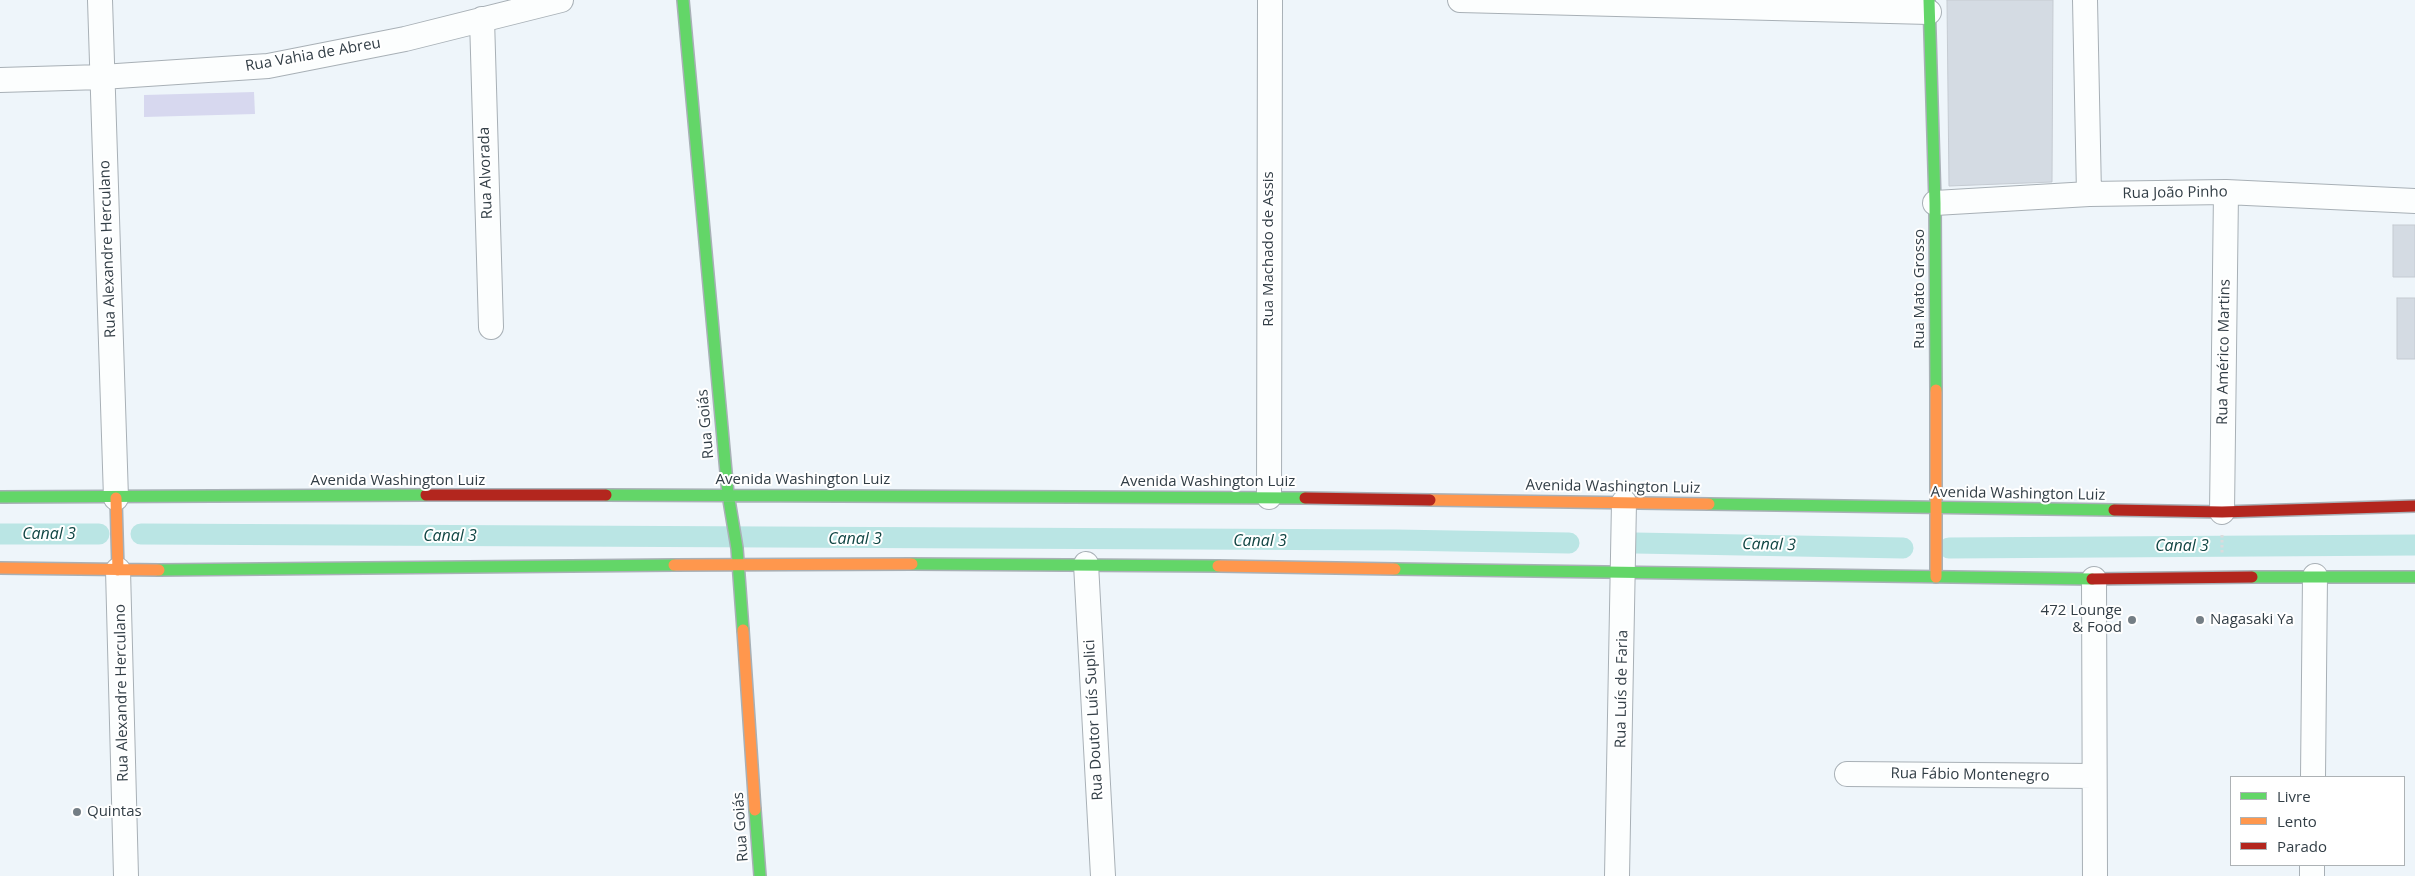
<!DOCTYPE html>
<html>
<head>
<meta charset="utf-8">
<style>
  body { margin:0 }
  #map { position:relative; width:2415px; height:876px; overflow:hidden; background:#eef5fa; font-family:"Open Sans",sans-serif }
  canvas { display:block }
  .legend { position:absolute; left:2230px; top:776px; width:175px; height:90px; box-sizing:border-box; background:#fff; border:1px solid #adb2b5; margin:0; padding:6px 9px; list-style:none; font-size:15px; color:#323e46 }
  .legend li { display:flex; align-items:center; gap:10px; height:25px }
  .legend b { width:25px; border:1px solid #adb2b5 }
</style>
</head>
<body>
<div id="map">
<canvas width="2415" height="876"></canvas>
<ul class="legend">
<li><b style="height:6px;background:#63d668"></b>Livre</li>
<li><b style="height:6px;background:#ff974d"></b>Lento</li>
<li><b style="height:6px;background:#b3261e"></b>Parado</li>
</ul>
</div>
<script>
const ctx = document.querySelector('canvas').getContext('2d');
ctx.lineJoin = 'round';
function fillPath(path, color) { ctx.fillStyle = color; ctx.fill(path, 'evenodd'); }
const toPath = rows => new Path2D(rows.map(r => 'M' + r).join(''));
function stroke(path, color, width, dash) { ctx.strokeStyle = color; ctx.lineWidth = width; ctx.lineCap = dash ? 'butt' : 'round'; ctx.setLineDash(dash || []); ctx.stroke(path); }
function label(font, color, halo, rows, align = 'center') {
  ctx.font = font + ' "Open Sans",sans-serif'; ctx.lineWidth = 4; ctx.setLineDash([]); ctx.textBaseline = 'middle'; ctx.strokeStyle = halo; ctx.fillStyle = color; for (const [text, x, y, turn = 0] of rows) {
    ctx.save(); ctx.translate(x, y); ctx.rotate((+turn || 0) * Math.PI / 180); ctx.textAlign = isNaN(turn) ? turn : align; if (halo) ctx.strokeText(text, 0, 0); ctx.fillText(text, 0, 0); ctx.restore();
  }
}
const green = toPath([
  [254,92,255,114,144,117,144,95]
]);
const canal = toPath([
  [0,534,99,534],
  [141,534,1396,540,1569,543],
  [1635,543,1903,548],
  [1949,548,2415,545]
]);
const building = toPath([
  [1947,0,2053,0,2052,182,1949,186,1947,0],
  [2393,225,2415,225,2415,277,2393,277,2393,225],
  [2397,298,2415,298,2415,359,2397,359,2397,298]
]);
const path = toPath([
  [2222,535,2222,553]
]);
const street = toPath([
  [100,0,116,498],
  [1460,0,1929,12],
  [2085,0,2089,194],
  [482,19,491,327],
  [0,80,102,77,268,66,405,39,561,0],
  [1935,203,2089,194,2226,192,2415,201],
  [1269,497,1270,0],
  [2222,512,2226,192],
  [1086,564,1103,876],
  [118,570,126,876],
  [2094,579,2095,876],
  [1847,774,2093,776],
  [2313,777,2315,576],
  [1617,876,1624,502],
  [2312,876,2312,865]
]);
const fast = toPath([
  [683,0,728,494,737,548,743,630],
  [1929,0,1935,203,1936,390],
  [606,495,1305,498],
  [0,497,426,495],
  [1709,504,2114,510],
  [912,564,1218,566],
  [1395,569,2092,579],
  [159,570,674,565],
  [2252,577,2415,577],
  [755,810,760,876]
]);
const slow = toPath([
  [1936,390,1936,577],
  [116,498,118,570],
  [1430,500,1709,504],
  [674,565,912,564],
  [1218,566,1395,569],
  [0,568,159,570],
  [743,630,755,810]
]);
const jam = toPath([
  [426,495,606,495],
  [1305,498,1430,500],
  [2114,510,2222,512,2415,506],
  [2092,579,2252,577]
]);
const markers = [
  [2132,620,5,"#747e85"],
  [2200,620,5,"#747e85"],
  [77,812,5,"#747e85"]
];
const streetNames = [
  ["Rua Vahia de Abreu",313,55,-10],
  ["Rua Alvorada",486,173,-92],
  ["Rua João Pinho",2175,193,-1],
  ["Rua Alexandre Herculano",108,249,-92],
  ["Rua Machado de Assis",1269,249,-90],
  ["Rua Mato Grosso",1920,289,-90],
  ["Rua Américo Martins",2224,352,-89],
  ["Rua Goiás",706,424,-95],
  ["Avenida Washington Luiz",803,480],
  ["Avenida Washington Luiz",398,481],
  ["Avenida Washington Luiz",1208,482],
  ["Avenida Washington Luiz",1613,487,1],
  ["Avenida Washington Luiz",2018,494,1],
  ["Rua Luís de Faria",1622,689,-89],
  ["Rua Alexandre Herculano",122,693,-91],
  ["Rua Doutor Luís Suplici",1094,720,-93],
  ["Rua Fábio Montenegro",1970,775,1],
  ["Rua Goiás",741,827,-94]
];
const poiNames = [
  ["472 Lounge",2122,611,"right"],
  ["& Food",2122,628,"right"],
  ["Nagasaki Ya",2210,620],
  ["Quintas",87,812]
];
const waterNames = [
  ["Canal 3",49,534],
  ["Canal 3",450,536],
  ["Canal 3",855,539],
  ["Canal 3",1260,541],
  ["Canal 3",1769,545,1],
  ["Canal 3",2182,546]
];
fillPath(green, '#d7d8ef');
stroke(canal, '#bae5e4', 21);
fillPath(building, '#d4dbe3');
stroke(building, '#c5cbd2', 1);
stroke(street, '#a8b0b6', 26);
stroke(fast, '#a8b0b6', 14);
stroke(slow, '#a8b0b6', 14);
stroke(jam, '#a8b0b6', 14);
stroke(path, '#dadcdd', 3, [2.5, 2.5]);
stroke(street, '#fcfefe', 24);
stroke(fast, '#63d668', 11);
stroke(slow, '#ff974d', 11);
stroke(jam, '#b3261e', 11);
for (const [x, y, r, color] of markers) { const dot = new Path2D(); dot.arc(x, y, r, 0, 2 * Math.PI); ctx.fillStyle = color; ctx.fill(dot); stroke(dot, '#fff', 2); }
label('15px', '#323e46', '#fff', streetNames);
label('15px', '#323e46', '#fff', poiNames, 'left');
label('italic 16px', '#114644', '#fff', waterNames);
</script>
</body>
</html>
